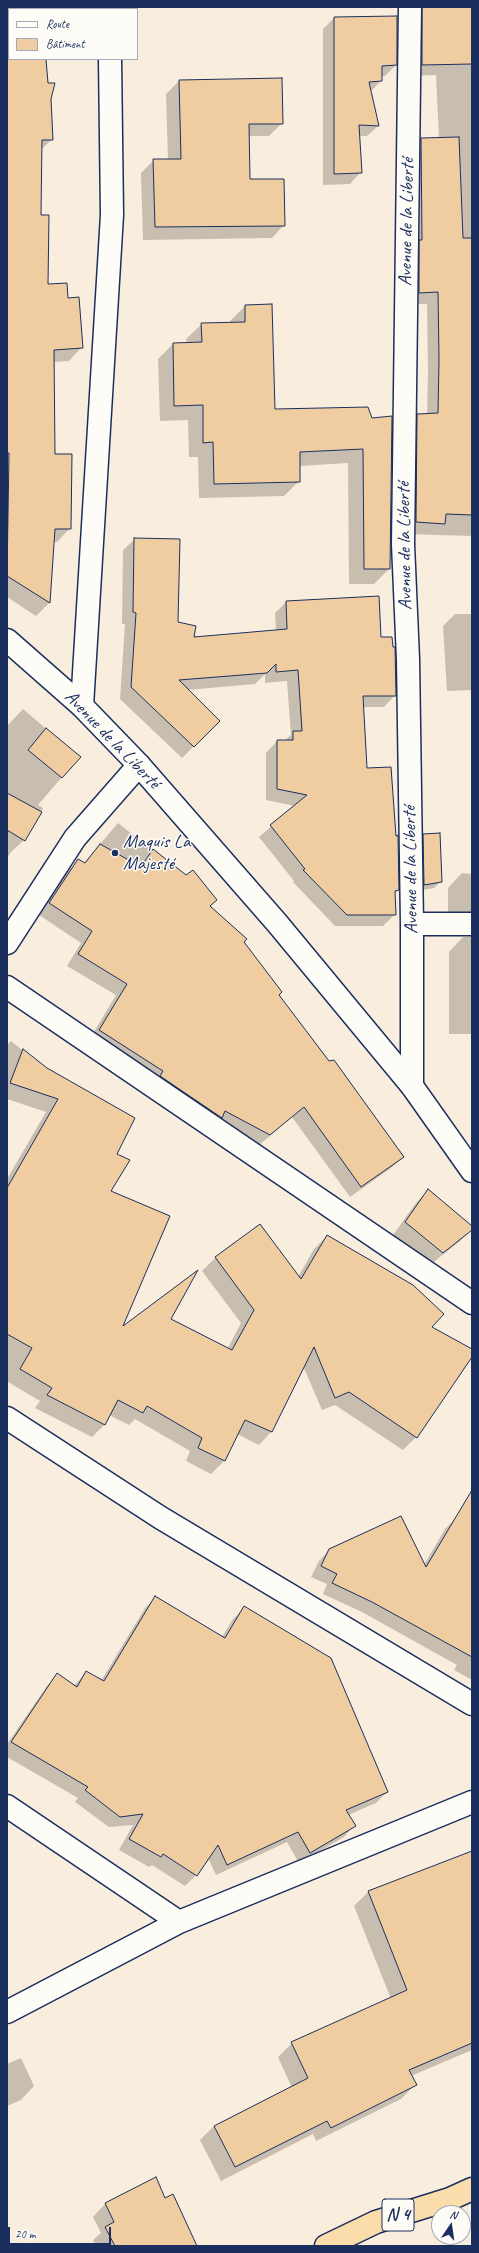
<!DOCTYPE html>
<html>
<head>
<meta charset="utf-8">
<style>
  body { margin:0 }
  #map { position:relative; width:479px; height:2253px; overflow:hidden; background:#f9eedd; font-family:Caveat,sans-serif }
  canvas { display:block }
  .frame { position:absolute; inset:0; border:8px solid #1b2f5e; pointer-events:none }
  .legend { position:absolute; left:8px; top:8px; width:130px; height:52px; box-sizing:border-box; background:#fdfcf7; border:1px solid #a3aaba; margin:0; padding:5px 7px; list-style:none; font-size:12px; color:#1b2f5e }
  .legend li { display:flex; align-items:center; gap:8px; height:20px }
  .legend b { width:20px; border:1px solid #a3aaba }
  .north { position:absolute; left:431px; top:2205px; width:40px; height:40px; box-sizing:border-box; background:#fdfcf7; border:1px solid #a3aaba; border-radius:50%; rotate:13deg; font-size:11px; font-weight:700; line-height:16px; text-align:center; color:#1b2f5e }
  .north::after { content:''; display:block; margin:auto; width:14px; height:18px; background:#1b2f5e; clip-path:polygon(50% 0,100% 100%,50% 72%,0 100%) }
  .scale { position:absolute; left:8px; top:2227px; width:103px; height:18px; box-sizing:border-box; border:2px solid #1b2f5e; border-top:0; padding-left:5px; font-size:12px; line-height:14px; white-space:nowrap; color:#1b2f5e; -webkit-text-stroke:3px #fdfcf7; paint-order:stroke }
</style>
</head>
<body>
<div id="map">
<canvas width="479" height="2253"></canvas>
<div class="frame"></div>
<ul class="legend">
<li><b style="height:5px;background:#fdfcf7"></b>Route</li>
<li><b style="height:11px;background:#efcda0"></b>Bâtiment</li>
</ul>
<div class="north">N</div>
<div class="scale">20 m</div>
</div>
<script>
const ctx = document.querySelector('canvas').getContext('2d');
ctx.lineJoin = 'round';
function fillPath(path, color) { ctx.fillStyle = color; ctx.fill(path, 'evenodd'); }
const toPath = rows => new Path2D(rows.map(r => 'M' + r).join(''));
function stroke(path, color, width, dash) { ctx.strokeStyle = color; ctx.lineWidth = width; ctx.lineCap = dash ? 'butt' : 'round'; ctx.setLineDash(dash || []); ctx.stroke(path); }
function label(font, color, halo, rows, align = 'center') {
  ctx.font = font + ' Caveat,sans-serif'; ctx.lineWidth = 3; ctx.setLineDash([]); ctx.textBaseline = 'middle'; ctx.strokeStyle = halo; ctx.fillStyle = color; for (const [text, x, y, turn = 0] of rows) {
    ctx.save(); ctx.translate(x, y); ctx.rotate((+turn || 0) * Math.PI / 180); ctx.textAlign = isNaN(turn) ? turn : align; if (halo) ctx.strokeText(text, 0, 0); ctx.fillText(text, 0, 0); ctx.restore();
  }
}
const shadow = toPath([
  [410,7,472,7,472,536,405,534,406,427,418,415,427,415,428,373,427,304,408,304,410,150,421,139,439,138,436,75,411,76],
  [396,17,396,65,385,76,381,76,381,81,370,92,378,126,367,136,358,136,360,173,350,184,323,185,323,29,334,18],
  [7,18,9,18,9,59,45,59,50,99,52,139,40,151,40,216,47,285,67,299,82,347,69,361,53,362,54,455,70,528,57,542,53,542,49,603,36,616,7,597],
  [281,79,282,123,269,136,248,136,249,180,284,225,272,238,143,240,141,173,154,160,168,160,166,94,179,81],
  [271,305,274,410,367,408,389,569,374,584,349,584,348,463,299,466,299,481,284,496,199,498,198,457,189,457,188,420,160,421,158,359,173,344,187,343,186,339,202,324,230,323,230,321,245,306],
  [135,539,177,623,193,638,276,631,275,613,286,602,380,638,395,695,384,707,363,707,366,769,398,890,394,894,395,914,383,926,335,926,293,882,294,881,259,837,295,806,266,800,266,753,277,741,284,741,291,735,287,681,265,683,265,674,255,684,187,690,219,721,182,758,120,699,125,624,122,624,123,550],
  [455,614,472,614,472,690,447,691,443,626],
  [23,709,79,757,38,805,43,808,24,840,11,852,7,858,7,726],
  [118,823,216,900,209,907,243,942,278,995,403,1157,391,1168,350,1197,292,1117,258,1146,88,1042,116,995,67,966,81,943,39,915,67,872,79,860,84,863],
  [424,835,441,881,434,888,418,891,417,841],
  [462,873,472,874,472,1034,449,1034,449,952,463,937,470,937,469,932,448,925,448,888],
  [11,1041,46,1069,115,1154,110,1191,120,1329,169,1319,228,1348,241,1323,202,1271,215,1258,260,1225,298,1277,314,1249,327,1236,430,1328,472,1350,472,1355,416,1437,403,1450,335,1405,322,1410,303,1366,271,1432,259,1445,237,1434,224,1461,211,1474,186,1461,190,1451,135,1419,129,1425,109,1415,105,1424,92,1437,35,1408,40,1401,8,1382,7,1179,46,1112,7,1099,7,1045],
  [428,1190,472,1228,460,1241,430,1265,393,1235,416,1203],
  [456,1518,472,1528,472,1680,454,1670,457,1665,362,1612,323,1594,327,1584,311,1577,319,1561,329,1550,424,1565,445,1529],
  [156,1598,222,1637,233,1619,244,1608,387,1792,376,1803,348,1815,354,1826,344,1837,299,1863,287,1842,216,1875,208,1858,196,1875,185,1886,152,1865,149,1867,119,1850,133,1825,109,1827,75,1802,78,1798,7,1757,7,1744,47,1686,57,1675,74,1686,86,1672,101,1681,145,1608],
  [472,1852,472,2050,411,2076,415,2085,401,2099,316,2141,313,2134,221,2181,200,2140,214,2126,292,2088,278,2057,292,2043,391,1999,354,1906,368,1892],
  [21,2058,34,2086,21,2100,7,2106,7,2064],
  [155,2179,188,2246,96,2246,93,2240,101,2233,93,2217,105,2204]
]);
const building = toPath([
  [422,7,472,7,472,64,422,65,422,7],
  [397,16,397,65,382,66,382,81,369,82,379,126,359,125,362,173,334,174,334,17,397,16],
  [7,59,46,59,48,83,55,83,51,99,53,140,42,140,41,215,49,215,48,284,67,283,68,298,79,297,83,348,54,350,55,454,72,454,71,529,55,529,50,603,7,576,9,453,7,453,7,59],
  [282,78,283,124,249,124,250,179,284,179,285,226,155,227,153,159,181,159,179,80,282,78],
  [459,137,463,238,472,238,472,515,446,514,445,524,416,522,417,414,438,413,439,360,438,292,419,293,419,240,422,240,421,138,459,137],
  [272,304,275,409,368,407,372,418,392,416,390,569,364,569,363,449,300,452,300,482,214,484,213,442,203,443,203,405,174,406,173,343,202,342,201,323,245,322,245,305,272,304],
  [134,538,180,539,178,622,196,626,194,637,287,629,286,601,379,596,381,637,392,637,393,647,395,647,396,696,363,696,367,768,391,767,396,836,398,835,399,890,395,891,396,915,347,915,303,870,305,869,270,825,307,795,277,789,277,740,293,740,293,731,302,731,298,670,276,672,276,664,267,673,179,680,220,721,194,747,131,687,136,613,133,612,134,538],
  [46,728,81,757,62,778,28,750,46,728],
  [7,793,42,812,25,841,7,830,7,793],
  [440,833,442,882,424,885,423,834,440,833],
  [100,844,141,867,153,849,186,875,193,870,217,900,210,906,247,939,244,942,282,992,279,995,329,1061,334,1060,404,1157,361,1187,304,1107,270,1135,225,1111,222,1118,160,1076,163,1071,99,1030,127,984,78,954,92,931,49,903,78,859,85,863,100,844],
  [23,1049,47,1068,135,1118,117,1154,130,1160,111,1191,170,1216,123,1326,198,1270,171,1319,232,1350,254,1310,215,1257,260,1224,301,1279,327,1235,413,1285,444,1314,432,1327,472,1349,472,1357,417,1438,349,1392,335,1398,314,1347,272,1432,245,1420,225,1461,198,1448,202,1438,147,1406,143,1413,118,1400,105,1425,47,1395,52,1388,20,1369,32,1348,7,1334,7,1188,58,1099,10,1083,23,1049],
  [428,1189,472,1226,472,1230,443,1253,405,1222,428,1189],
  [472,1490,472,1657,372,1602,332,1583,337,1574,321,1566,329,1549,401,1516,426,1567,472,1490],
  [155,1596,225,1638,244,1606,331,1658,388,1792,346,1810,356,1826,310,1853,298,1832,227,1865,218,1845,197,1876,163,1854,161,1857,129,1839,143,1814,120,1817,85,1790,88,1787,11,1742,57,1673,77,1687,86,1671,104,1681,155,1596],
  [472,1851,472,2043,409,2070,417,2085,331,2128,327,2121,235,2167,214,2126,308,2078,291,2042,407,1990,368,1891,472,1851],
  [156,2177,165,2198,173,2194,197,2246,115,2246,105,2227,114,2222,105,2203,156,2177]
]);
const street = toPath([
  [109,7,109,9],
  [410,7,403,544,408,659,412,924,412,1086],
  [82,706,112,215,110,59],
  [412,924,472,924],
  [7,943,75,838,139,765],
  [7,987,472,1303],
  [7,1418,161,1518,472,1704],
  [7,1806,179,1922],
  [7,2012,179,1922,472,1802]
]);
const secondary = toPath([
  [7,640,82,706,139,765,277,923,412,1086,472,1171]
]);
const highway = toPath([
  [326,2246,376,2222,450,2199,472,2189]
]);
const markers = [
  [115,853,4,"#1b2f5e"]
];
const shields = [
  [398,2215,32]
];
const shieldNames = [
  ["N 4",398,2215]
];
const streetNames = [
  ["Avenue de la Liberté",407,222,-89],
  ["Avenue de la Liberté",405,546,-91],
  ["Avenue de la Liberté",112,740,46],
  ["Avenue de la Liberté",411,870,-91]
];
const poiNames = [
  ["Maquis La",123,842],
  ["Majesté",123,864]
];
fillPath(shadow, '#0003');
fillPath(building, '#efcda0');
stroke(building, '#1b2f5e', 1);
stroke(street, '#1b2f5e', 25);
stroke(secondary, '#1b2f5e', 25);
stroke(highway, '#1b2f5e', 25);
stroke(street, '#fdfcf7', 22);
stroke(secondary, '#fdfcf7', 22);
stroke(highway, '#faddab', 22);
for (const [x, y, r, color] of markers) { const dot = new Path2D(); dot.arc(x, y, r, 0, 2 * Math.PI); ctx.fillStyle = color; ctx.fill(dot); stroke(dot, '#fdfcf7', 1.5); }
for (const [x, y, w] of shields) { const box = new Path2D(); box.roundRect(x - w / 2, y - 16, w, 32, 3); ctx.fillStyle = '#fdfcf7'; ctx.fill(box); stroke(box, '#1b2f5e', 1); }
label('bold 18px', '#1b2f5e', null, shieldNames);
label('19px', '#1b2f5e', '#fdfcf7', streetNames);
label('19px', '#1b2f5e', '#fdfcf7', poiNames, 'left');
</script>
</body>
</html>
